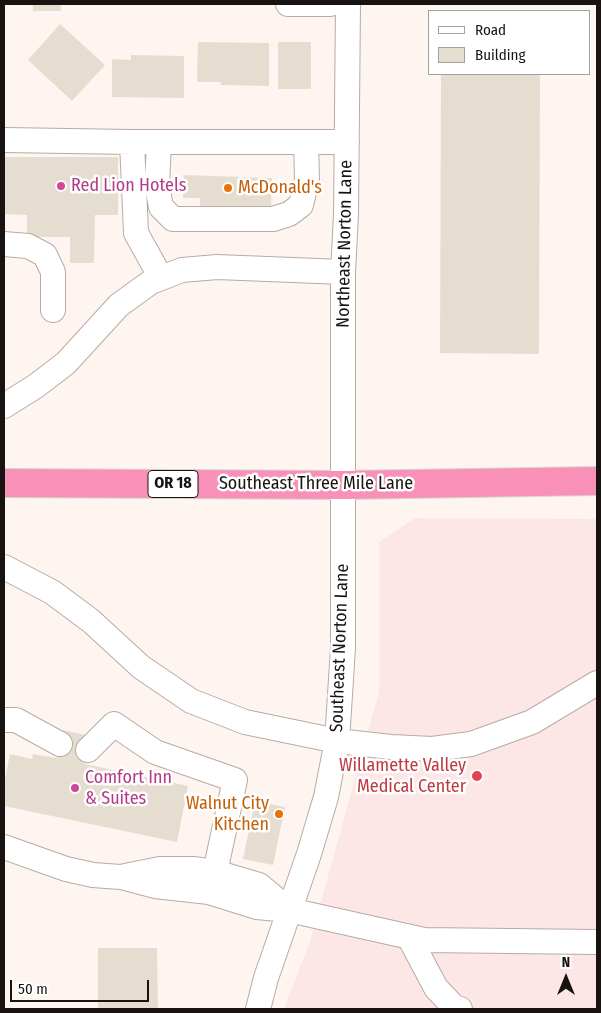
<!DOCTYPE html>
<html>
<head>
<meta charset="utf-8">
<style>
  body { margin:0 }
  #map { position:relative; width:601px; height:1013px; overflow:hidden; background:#fef5f0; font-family:"Fira Sans Condensed",sans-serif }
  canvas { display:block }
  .frame { position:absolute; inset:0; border:5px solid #181310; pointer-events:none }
  .legend { position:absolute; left:428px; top:10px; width:162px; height:65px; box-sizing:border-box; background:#fff; border:1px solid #a3a19f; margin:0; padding:6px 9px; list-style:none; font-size:15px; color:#181310 }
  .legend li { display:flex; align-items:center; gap:10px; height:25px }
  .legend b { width:25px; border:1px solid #a3a19f }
  .north { position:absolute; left:541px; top:953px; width:50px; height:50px; -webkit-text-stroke:4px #fff; paint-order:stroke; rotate:0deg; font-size:14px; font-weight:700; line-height:20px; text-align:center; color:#181310 }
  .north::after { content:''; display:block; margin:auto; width:18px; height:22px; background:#181310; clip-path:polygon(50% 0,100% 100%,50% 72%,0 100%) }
  .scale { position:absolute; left:10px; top:980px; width:139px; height:22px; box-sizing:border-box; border:2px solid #181310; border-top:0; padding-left:6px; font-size:15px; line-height:18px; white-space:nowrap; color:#181310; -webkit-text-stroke:4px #fff; paint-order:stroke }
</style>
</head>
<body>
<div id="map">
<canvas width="601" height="1013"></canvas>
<div class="frame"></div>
<ul class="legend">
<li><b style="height:6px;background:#fff"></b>Road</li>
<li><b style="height:14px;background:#e6ddd1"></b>Building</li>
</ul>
<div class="north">N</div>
<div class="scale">50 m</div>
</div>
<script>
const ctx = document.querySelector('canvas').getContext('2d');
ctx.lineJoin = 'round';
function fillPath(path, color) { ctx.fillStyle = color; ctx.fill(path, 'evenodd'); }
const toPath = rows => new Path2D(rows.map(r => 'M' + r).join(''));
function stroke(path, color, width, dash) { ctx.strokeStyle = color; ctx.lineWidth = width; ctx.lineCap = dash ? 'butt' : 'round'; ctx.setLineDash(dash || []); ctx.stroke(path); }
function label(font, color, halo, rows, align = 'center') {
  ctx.font = font + ' "Fira Sans Condensed",sans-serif'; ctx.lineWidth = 5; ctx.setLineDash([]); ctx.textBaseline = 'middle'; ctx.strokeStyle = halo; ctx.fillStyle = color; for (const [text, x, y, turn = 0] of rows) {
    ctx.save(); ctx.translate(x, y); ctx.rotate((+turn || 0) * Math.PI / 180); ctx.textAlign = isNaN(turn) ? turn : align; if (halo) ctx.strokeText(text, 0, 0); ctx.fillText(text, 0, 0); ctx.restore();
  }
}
const medical = toPath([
  [415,518,597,519,597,1009,284,1009,310,941,379,692,379,542]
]);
const building = toPath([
  [33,4,61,4,61,11,33,11],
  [60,24,105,65,72,101,28,60],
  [198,42,269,43,269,86,221,85,221,82,197,82],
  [278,42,311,42,311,89,278,89],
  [131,55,184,56,184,98,112,97,112,59,131,60],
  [441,74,540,74,539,354,440,353],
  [4,157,118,157,118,215,95,215,94,263,70,263,70,237,27,237,27,215,4,214],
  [184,175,272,178,271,208,200,206,200,198,183,198],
  [63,730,91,736,85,764,188,786,177,842,4,806,4,784,10,754,32,759,33,754,57,758],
  [255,801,285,807,273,865,243,859],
  [98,948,157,948,158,1009,98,1009]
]);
const minor = toPath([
  [288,4,330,4],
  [4,140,132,142],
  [159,142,157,186,161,207,173,219,273,219,289,214,301,205,307,179,306,142],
  [4,244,28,246,45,255,53,272,53,310],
  [161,278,136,233,132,142,347,142],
  [4,406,36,386,66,363,119,305,151,282,182,270,217,267,343,272],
  [4,567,52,592,91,621,141,667,191,701,245,722,337,741,391,747,432,749,471,744,532,722,597,683],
  [4,720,16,720,60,744],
  [88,750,114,724,155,752,235,780,215,872],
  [4,847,66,869,93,875,121,877,155,886,209,892,257,907,289,910,424,940,597,942],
  [125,876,160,869,193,869,215,872,259,885,289,910],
  [409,937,436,988,454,1007,460,1009],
  [258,1009,266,978,309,854,326,797,337,741,343,648,343,272,346,215,348,4]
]);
const highway = toPath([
  [4,483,343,485,597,481]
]);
const markers = [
  [61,186,5,"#d1479c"],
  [228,188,5,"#e8710a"],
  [477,776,6,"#e0444e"],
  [75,788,5,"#d1479c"],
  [279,814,5,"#e8710a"]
];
const shields = [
  [173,484,50]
];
const shieldNames = [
  ["OR 18",173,484]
];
const hotelNames = [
  ["Red Lion Hotels",71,186],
  ["Comfort Inn",85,778],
  ["& Suites",85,799]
];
const foodNames = [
  ["McDonald's",238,188],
  ["Walnut City",269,804,"right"],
  ["Kitchen",269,825,"right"]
];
const streetNames = [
  ["Northeast Norton Lane",345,244,-89],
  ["Southeast Three Mile Lane",316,484],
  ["Southeast Norton Lane",340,648,-88]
];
const healthNames = [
  ["Willamette Valley",466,766],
  ["Medical Center",466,787]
];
fillPath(medical, '#fde7e6');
fillPath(building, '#e6ddd1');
stroke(minor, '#b8aba3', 26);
stroke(highway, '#d5d5d4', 30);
stroke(minor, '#fff', 24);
stroke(highway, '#f890b7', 28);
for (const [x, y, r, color] of markers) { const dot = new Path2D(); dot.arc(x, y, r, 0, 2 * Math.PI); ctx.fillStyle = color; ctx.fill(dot); stroke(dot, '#fff', 2); }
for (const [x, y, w] of shields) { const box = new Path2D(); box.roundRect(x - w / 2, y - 13.5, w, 27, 4); ctx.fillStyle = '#fff'; ctx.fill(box); stroke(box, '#181310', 1); }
label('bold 16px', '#181310', null, shieldNames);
label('18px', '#b23c85', '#fff', hotelNames, 'left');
label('18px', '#c56008', '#fff', foodNames, 'left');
label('18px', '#181310', '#fff', streetNames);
label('18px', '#be3a42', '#fff', healthNames, 'right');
</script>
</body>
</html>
